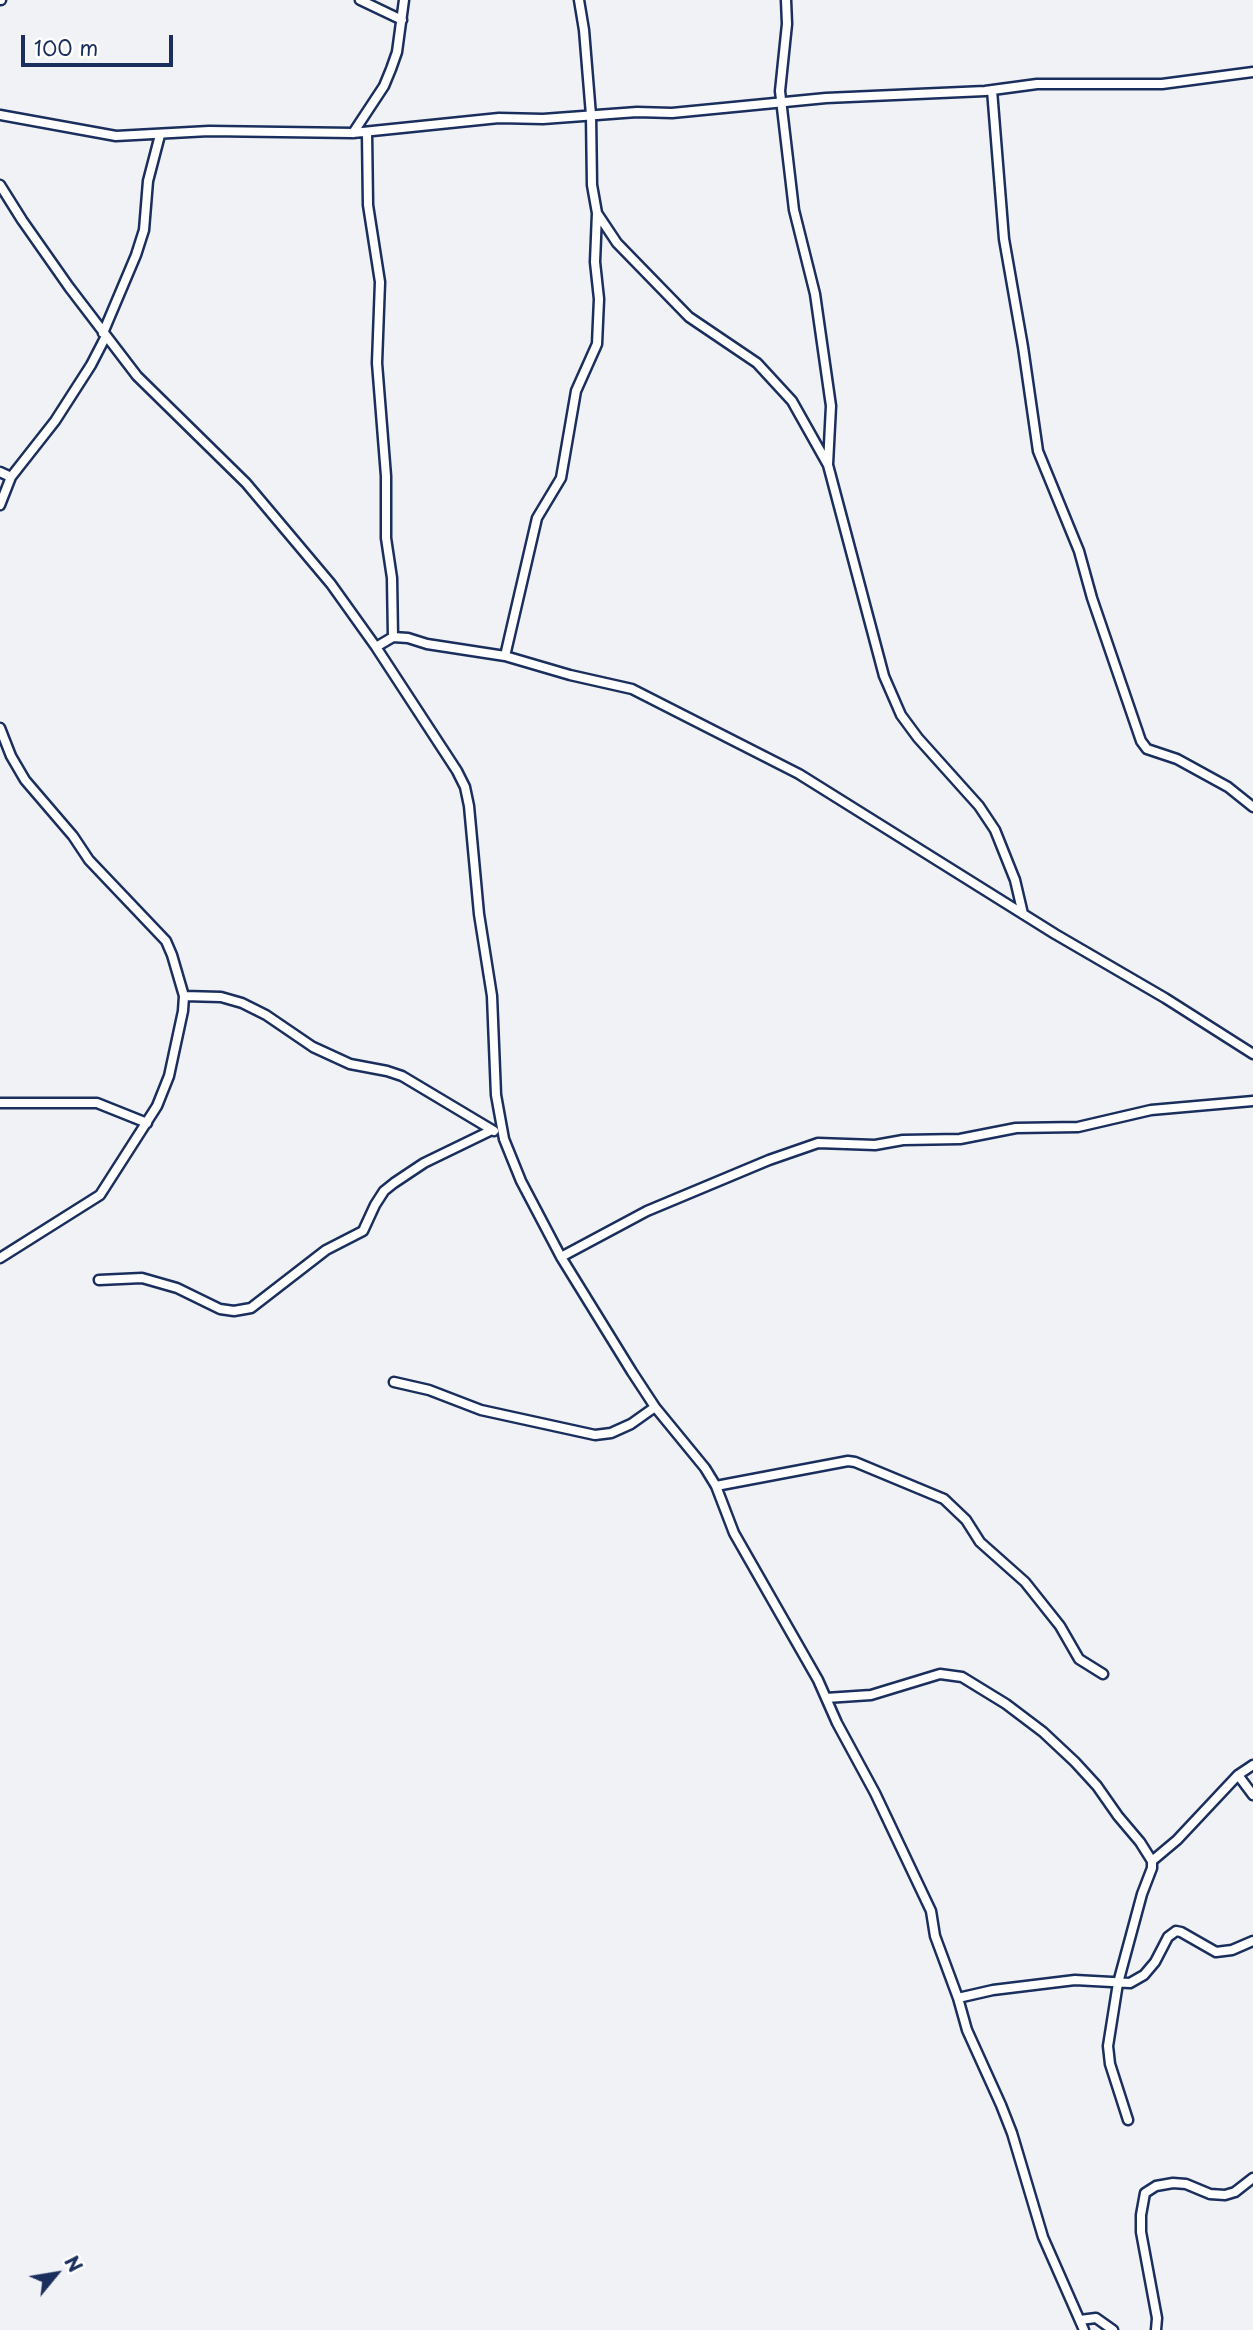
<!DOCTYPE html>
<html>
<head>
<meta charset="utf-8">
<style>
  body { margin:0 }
  #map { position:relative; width:1253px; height:2330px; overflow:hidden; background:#f1f2f5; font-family:"Playpen Sans",sans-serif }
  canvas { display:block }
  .north { position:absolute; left:21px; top:2239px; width:70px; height:70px; -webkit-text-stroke:5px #fff; paint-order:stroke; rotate:60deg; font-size:19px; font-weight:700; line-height:28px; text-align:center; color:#1b2f5e }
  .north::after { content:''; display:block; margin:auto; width:24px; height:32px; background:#1b2f5e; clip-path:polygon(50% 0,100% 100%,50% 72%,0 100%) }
  .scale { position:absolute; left:21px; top:35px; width:152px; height:32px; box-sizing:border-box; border:4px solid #1b2f5e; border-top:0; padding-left:9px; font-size:21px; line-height:24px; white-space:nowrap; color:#1b2f5e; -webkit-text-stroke:5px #fff; paint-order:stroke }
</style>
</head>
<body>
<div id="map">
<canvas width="1253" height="2330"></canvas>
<div class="north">N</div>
<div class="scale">100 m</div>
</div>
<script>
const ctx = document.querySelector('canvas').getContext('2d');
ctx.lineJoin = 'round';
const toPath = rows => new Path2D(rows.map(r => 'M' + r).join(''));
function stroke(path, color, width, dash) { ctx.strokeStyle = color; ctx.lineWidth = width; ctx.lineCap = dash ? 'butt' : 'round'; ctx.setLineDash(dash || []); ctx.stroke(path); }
const street = toPath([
  [0,0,1,0],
  [360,0,402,20],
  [579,0,584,30,591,115,592,185,597,213,617,243,689,317,757,363,792,401,828,465,884,676,901,715,918,738,979,806,995,830,1015,880,1023,914],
  [786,0,787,24,780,91,794,210,815,294,831,406,828,464],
  [992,90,1004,239,1023,347,1038,451,1079,551,1092,598,1141,741,1147,749,1177,759,1228,787,1253,807],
  [0,115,116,136,209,131,353,133,499,118,543,119,637,112,672,113,826,98,985,91,1037,84,1162,84,1253,72],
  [353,133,384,86,391,69,397,52,404,0],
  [367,133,368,205,380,282,377,363,386,476,386,538,392,578,393,637],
  [0,185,22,220,69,287,137,376,246,483,331,584,376,647,457,771,465,787,469,806,479,914,492,996,496,1095,504,1139,521,1181,561,1257,632,1372,655,1407,705,1468,716,1486,734,1533,818,1680,837,1723,875,1793,931,1911,935,1936,958,1998,967,2030,1001,2105,1012,2133,1043,2237,1084,2330],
  [103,333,136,255,144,230,148,181,160,135],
  [0,472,11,477],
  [0,505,11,477,55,421,91,365,106,336],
  [376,647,393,637,408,638,427,644,505,656,570,675,632,689,799,774,1055,934,1165,998,1253,1054],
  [505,656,537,518,561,478,576,391,597,344,599,299,595,262,597,213],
  [0,728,11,756,25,780,73,836,89,860,166,941,172,955,184,996,183,1011,169,1076,157,1106,100,1195,0,1258],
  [184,996,221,997,242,1003,266,1015,313,1047,350,1064,387,1071,402,1076,494,1131],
  [0,1103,97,1103,147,1123],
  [561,1257,647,1211,769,1160,818,1143,875,1145,903,1140,960,1139,1016,1128,1078,1127,1151,1110,1253,1101],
  [99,1280,142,1278,177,1288,220,1309,234,1311,251,1308,326,1250,363,1231,375,1205,384,1191,394,1183,424,1163,492,1130],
  [394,1382,429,1390,481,1410,595,1435,611,1433,631,1424,655,1407],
  [716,1486,848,1461,855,1462,944,1499,966,1520,980,1542,1025,1582,1060,1626,1079,1659,1103,1674],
  [826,1698,871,1695,940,1674,962,1677,1006,1704,1043,1732,1075,1762,1097,1786,1118,1816,1140,1842,1152,1861,1152,1868,1142,1894,1118,1983,1108,2046,1110,2064,1128,2120],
  [1238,1775,1253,1795],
  [1152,1861,1177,1840,1238,1775,1253,1765],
  [958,1998,993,1990,1075,1980,1130,1983,1144,1975,1155,1962,1168,1937,1176,1931,1181,1932,1216,1952,1232,1950,1253,1941],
  [1080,2320,1096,2318,1113,2330],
  [1156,2330,1157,2318,1141,2232,1141,2215,1145,2193,1156,2186,1173,2183,1186,2184,1210,2194,1225,2195,1235,2192,1253,2178]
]);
stroke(street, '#1b2f5e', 13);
stroke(street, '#fff', 8);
</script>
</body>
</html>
